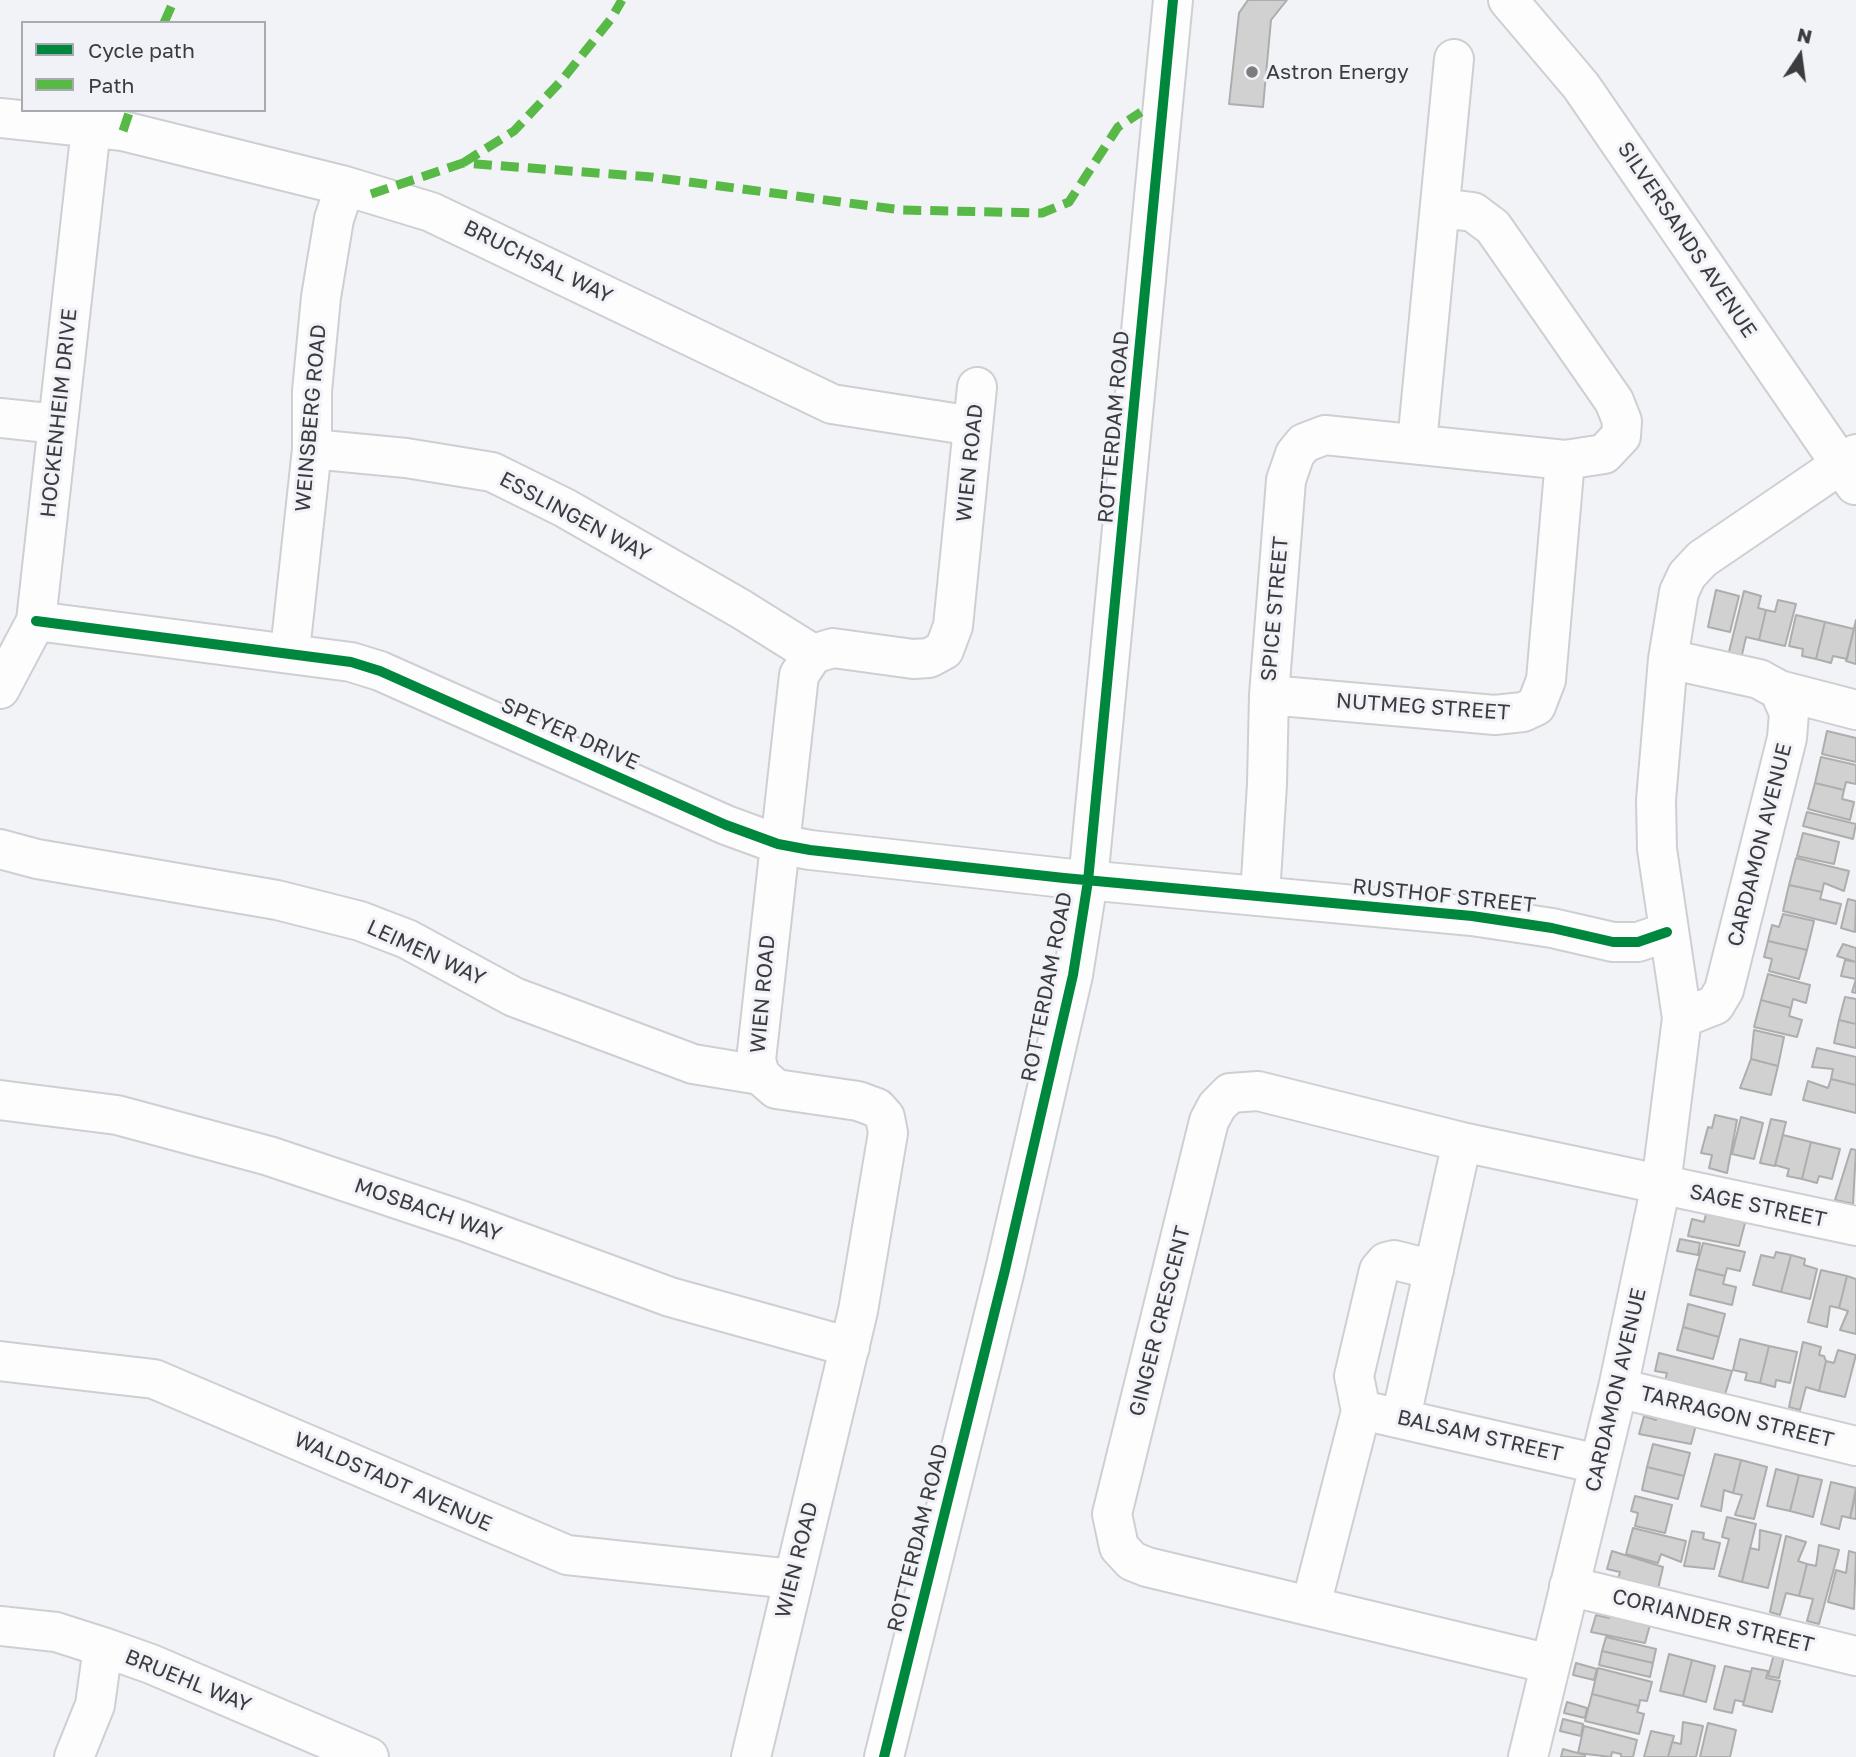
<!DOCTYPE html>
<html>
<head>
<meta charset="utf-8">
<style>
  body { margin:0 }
  #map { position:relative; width:1856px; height:1757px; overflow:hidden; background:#f2f3f7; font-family:"Golos Text",sans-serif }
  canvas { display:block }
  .legend { position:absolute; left:21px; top:21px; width:245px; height:91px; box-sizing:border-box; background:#f1f2f8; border:2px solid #a9a9ae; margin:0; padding:9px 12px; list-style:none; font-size:21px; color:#3c3c3f }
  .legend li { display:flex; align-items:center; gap:14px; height:35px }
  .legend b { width:35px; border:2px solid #a9a9ae }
  .north { position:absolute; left:1765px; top:21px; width:70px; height:70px; -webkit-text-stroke:5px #f1f2f8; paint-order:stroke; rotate:13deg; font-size:19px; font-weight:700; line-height:28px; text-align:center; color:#3c3c3f }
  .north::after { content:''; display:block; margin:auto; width:24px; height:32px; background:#3c3c3f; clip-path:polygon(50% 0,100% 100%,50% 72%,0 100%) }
</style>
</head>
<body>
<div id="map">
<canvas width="1856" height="1757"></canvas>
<ul class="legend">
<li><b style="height:9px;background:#00873e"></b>Cycle path</li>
<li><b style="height:9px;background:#58b947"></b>Path</li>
</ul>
<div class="north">N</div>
</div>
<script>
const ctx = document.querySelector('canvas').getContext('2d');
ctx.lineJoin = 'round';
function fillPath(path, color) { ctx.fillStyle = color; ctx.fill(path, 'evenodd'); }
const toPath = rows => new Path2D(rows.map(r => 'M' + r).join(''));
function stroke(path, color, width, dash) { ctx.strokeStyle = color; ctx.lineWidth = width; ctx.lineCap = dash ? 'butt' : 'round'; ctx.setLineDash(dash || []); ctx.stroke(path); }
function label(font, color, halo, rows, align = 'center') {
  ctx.font = font + ' "Golos Text",sans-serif'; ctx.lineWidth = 6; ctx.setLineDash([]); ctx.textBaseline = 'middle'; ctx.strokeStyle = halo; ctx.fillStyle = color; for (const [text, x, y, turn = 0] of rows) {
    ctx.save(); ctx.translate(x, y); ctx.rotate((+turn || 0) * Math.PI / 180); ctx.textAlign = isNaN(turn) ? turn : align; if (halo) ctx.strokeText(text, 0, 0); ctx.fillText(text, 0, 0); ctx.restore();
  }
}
const building = toPath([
  [1248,0,1287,0,1271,20,1263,107,1229,104,1239,13,1248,0],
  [1716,590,1739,596,1730,632,1708,627,1716,590],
  [1744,591,1761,596,1758,608,1766,610,1759,640,1746,637,1741,659,1728,656,1744,591],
  [1778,600,1796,604,1785,646,1759,640,1766,610,1775,612,1778,600],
  [1796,615,1825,622,1816,659,1802,656,1803,649,1789,646,1796,615],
  [1856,620,1856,664,1846,661,1856,620],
  [1825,622,1854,629,1847,659,1833,656,1831,663,1816,659,1825,622],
  [1827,731,1856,738,1856,762,1822,754,1827,731],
  [1821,757,1856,765,1856,784,1846,782,1844,790,1815,783,1821,757],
  [1815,783,1844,790,1842,799,1854,802,1850,820,1808,809,1815,783],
  [1807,812,1856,824,1853,839,1803,826,1807,812],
  [1803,833,1839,842,1834,864,1797,856,1803,833],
  [1796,858,1849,871,1844,891,1824,883,1822,892,1789,885,1796,858],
  [1789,885,1822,892,1820,899,1841,904,1836,924,1783,911,1789,885],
  [1848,899,1856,901,1855,932,1841,928,1848,899],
  [1783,914,1814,921,1807,950,1768,941,1772,925,1779,927,1783,914],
  [1768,941,1807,950,1799,979,1769,971,1772,959,1764,957,1768,941],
  [1843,944,1856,948,1856,962,1837,956,1843,944],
  [1845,960,1856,962,1856,993,1852,992,1856,979,1841,976,1845,960],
  [1768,974,1810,985,1806,1003,1793,999,1791,1008,1761,1000,1768,974],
  [1845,997,1856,999,1856,1024,1839,1020,1845,997],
  [1761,1000,1791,1008,1789,1016,1802,1020,1797,1037,1754,1027,1761,1000],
  [1839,1020,1856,1024,1856,1048,1834,1043,1839,1020],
  [1754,1030,1784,1037,1778,1066,1751,1059,1754,1030],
  [1817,1048,1856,1057,1856,1085,1831,1079,1833,1069,1812,1067,1817,1048],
  [1751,1059,1778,1066,1771,1095,1740,1088,1751,1059],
  [1831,1079,1856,1085,1856,1113,1803,1100,1808,1081,1828,1088,1831,1079],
  [1715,1115,1737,1120,1727,1173,1709,1168,1712,1155,1701,1153,1708,1127,1712,1128,1715,1115],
  [1741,1117,1763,1123,1754,1159,1732,1154,1741,1117],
  [1771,1119,1786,1122,1775,1166,1760,1163,1771,1119],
  [1783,1135,1811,1142,1802,1179,1787,1176,1789,1169,1775,1165,1783,1135],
  [1811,1142,1840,1149,1832,1179,1819,1176,1817,1183,1802,1179,1811,1142],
  [1851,1149,1856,1150,1853,1204,1835,1200,1851,1149],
  [1707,1210,1745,1223,1739,1246,1688,1236,1692,1219,1704,1222,1707,1210],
  [1680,1239,1700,1243,1698,1255,1677,1251,1680,1239],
  [1703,1243,1745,1252,1740,1271,1727,1268,1725,1276,1696,1269,1703,1243],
  [1776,1252,1791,1255,1781,1292,1753,1285,1761,1255,1774,1258,1776,1252],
  [1791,1255,1805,1259,1804,1265,1817,1269,1810,1299,1781,1292,1791,1255],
  [1696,1269,1725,1276,1723,1284,1736,1287,1732,1305,1690,1295,1696,1269],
  [1821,1270,1847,1276,1839,1308,1830,1306,1827,1327,1808,1322,1821,1270],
  [1847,1276,1856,1279,1856,1334,1840,1330,1848,1311,1839,1308,1847,1276],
  [1688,1304,1725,1314,1719,1337,1683,1327,1688,1304],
  [1683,1327,1719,1337,1713,1359,1677,1350,1683,1327],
  [1740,1339,1769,1346,1760,1383,1745,1380,1747,1373,1733,1370,1740,1339],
  [1803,1342,1821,1347,1819,1355,1824,1356,1826,1361,1819,1391,1806,1387,1800,1410,1789,1407,1803,1342],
  [1769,1346,1797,1352,1790,1383,1776,1380,1775,1387,1760,1383,1769,1346],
  [1838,1350,1856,1355,1845,1397,1819,1391,1826,1361,1834,1363,1838,1350],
  [1659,1353,1732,1371,1724,1398,1664,1384,1667,1373,1655,1371,1659,1353],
  [1659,1408,1697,1421,1691,1444,1639,1434,1644,1416,1656,1420,1659,1408],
  [1653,1444,1690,1453,1684,1476,1647,1467,1653,1444],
  [1715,1454,1741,1460,1733,1493,1724,1490,1721,1511,1701,1506,1715,1454],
  [1741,1460,1767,1467,1754,1519,1735,1515,1742,1495,1733,1493,1741,1460],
  [1647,1467,1684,1476,1678,1499,1642,1490,1647,1467],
  [1776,1469,1799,1475,1790,1511,1767,1506,1776,1469],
  [1799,1475,1822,1480,1813,1517,1790,1511,1799,1475],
  [1831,1482,1856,1488,1850,1518,1842,1516,1839,1529,1821,1524,1831,1482],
  [1856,1494,1856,1519,1850,1518,1856,1494],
  [1635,1496,1672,1505,1665,1533,1635,1526,1638,1513,1631,1511,1635,1496],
  [1727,1517,1756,1524,1742,1582,1719,1576,1729,1539,1722,1537,1727,1517],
  [1633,1528,1686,1541,1681,1562,1661,1554,1658,1563,1626,1554,1633,1528],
  [1760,1530,1781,1535,1768,1588,1742,1582,1750,1548,1759,1550,1760,1530],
  [1692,1531,1704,1533,1703,1539,1720,1543,1714,1569,1684,1566,1692,1531],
  [1786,1536,1806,1542,1798,1561,1807,1564,1799,1596,1786,1593,1780,1615,1770,1612,1786,1536],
  [1819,1545,1839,1550,1819,1624,1807,1621,1813,1599,1799,1596,1807,1564,1816,1566,1819,1545],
  [1612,1551,1663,1567,1658,1589,1617,1583,1620,1572,1607,1569,1612,1551],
  [1849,1551,1856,1553,1854,1609,1828,1602,1836,1570,1846,1573,1849,1551],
  [1612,1607,1651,1621,1645,1643,1591,1632,1596,1615,1609,1618,1612,1607],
  [1606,1637,1656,1649,1653,1663,1602,1651,1606,1637],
  [1602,1651,1653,1663,1650,1677,1599,1665,1602,1651],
  [1669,1654,1692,1660,1683,1696,1660,1691,1669,1654],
  [1774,1654,1784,1657,1779,1678,1768,1676,1774,1654],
  [1692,1660,1715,1666,1706,1702,1683,1696,1692,1660],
  [1576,1663,1597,1669,1594,1680,1573,1675,1576,1663],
  [1725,1666,1751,1672,1744,1702,1735,1700,1732,1713,1714,1709,1725,1666],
  [1598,1668,1652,1682,1647,1701,1640,1700,1639,1706,1592,1694,1598,1668],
  [1752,1668,1768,1671,1766,1678,1780,1681,1772,1712,1743,1705,1752,1668],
  [1592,1694,1639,1706,1637,1712,1644,1714,1639,1734,1585,1721,1592,1694],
  [1567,1702,1587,1708,1585,1718,1564,1713,1567,1702],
  [1563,1719,1583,1724,1581,1736,1560,1731,1563,1719],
  [1683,1722,1703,1726,1696,1757,1668,1757,1672,1742,1681,1744,1683,1722],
  [1708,1723,1736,1730,1730,1757,1700,1757,1708,1723],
  [1584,1726,1637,1740,1633,1757,1621,1757,1621,1754,1612,1752,1611,1757,1578,1753,1584,1726],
  [1651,1731,1674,1736,1668,1757,1644,1757,1651,1731],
  [1563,1749,1585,1755,1585,1757,1561,1757,1563,1749]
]);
const minor = toPath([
  [1508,0,1581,86,1855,485],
  [0,118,123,131,345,186,431,212,832,404,973,426],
  [0,418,58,424],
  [1417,443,1454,59],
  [312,449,406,458,492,472,565,508,741,609,813,654],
  [36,621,351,662,380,671,726,825,778,844,810,850,1064,878,1472,916,1552,928,1613,942,1638,942,1667,932],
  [290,651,312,449,312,391,321,297,334,219,345,186],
  [1668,659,1759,679,1779,690,1789,713,1787,738,1724,990,1715,1005,1682,1018],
  [0,689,36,621,91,128],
  [1779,690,1856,710],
  [1269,695,1495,715,1523,712,1536,706,1546,680,1565,460],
  [0,849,37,859,277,900,360,921,407,939,514,997,693,1064,760,1075],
  [1260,895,1267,784,1269,695,1286,480,1295,454,1304,443,1325,435,1565,460,1604,454,1621,436,1622,421,1614,401,1493,227,1473,212,1440,208],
  [0,1100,117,1115,269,1156,463,1221,670,1297,850,1347],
  [0,1361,154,1379,567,1555,792,1579],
  [1618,1388,1856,1446],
  [1375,1413,1598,1464],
  [1401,1417,1462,1142],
  [1569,1586,1856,1656],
  [1311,1605,1361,1411,1354,1376,1379,1270,1386,1262,1394,1260,1434,1270],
  [0,1626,56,1632,103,1647,151,1664,369,1757],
  [1550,1664,1147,1567,1132,1561,1119,1547,1112,1514,1209,1121,1217,1106,1230,1093,1258,1091,1462,1142,1856,1226],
  [74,1757,95,1705,103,1647],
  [751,1757,858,1311,888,1133,885,1117,877,1108,858,1101,776,1089,760,1075,756,1060,799,675,813,654,833,648,913,659,929,658,944,650,953,626,977,387],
  [884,1757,1005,1270,1073,975,1088,881,1173,0],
  [1528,1757,1618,1388,1661,1185,1682,1018,1657,849,1656,800,1668,659,1679,592,1687,575,1702,559,1856,454]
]);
const quiet = toPath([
  [164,23,174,0],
  [123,131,130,110],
  [463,163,514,131,562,80,611,19,622,0],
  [371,194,463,163,651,177,902,210,1042,213,1069,202,1118,127,1141,112]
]);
const cycleway = toPath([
  [36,621,351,662,380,671,726,825,778,844,810,850,1064,878,1472,916,1552,928,1613,942,1638,942,1667,932],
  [884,1757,1005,1270,1073,975,1088,881,1173,0]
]);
const markers = [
  [1252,72,7,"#7c7c7f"]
];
const poiNames = [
  ["Astron Energy",1266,72]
];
const streetNames = [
  ["SILVERSANDS AVENUE",1687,240,56],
  ["BRUCHSAL WAY",538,262,26],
  ["HOCKENHEIM DRIVE",59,413,-84],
  ["WEINSBERG ROAD",311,418,-85],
  ["ROTTERDAM ROAD",1114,427,-85],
  ["WIEN ROAD",970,463,-84],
  ["ESSLINGEN WAY",575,517,28],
  ["SPICE STREET",1275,609,-85],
  ["NUTMEG STREET",1423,707,4],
  ["SPEYER DRIVE",570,734,24],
  ["CARDAMON AVENUE",1760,845,-76],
  ["RUSTHOF STREET",1444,896,6],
  ["LEIMEN WAY",426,953,25],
  ["ROTTERDAM ROAD",1047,987,-79],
  ["WIEN ROAD",763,994,-85],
  ["SAGE STREET",1758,1206,12],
  ["MOSBACH WAY",428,1210,19],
  ["GINGER CRESCENT",1160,1321,-76],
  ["CARDAMON AVENUE",1616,1390,-77],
  ["TARRAGON STREET",1737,1417,14],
  ["BALSAM STREET",1480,1436,13],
  ["WALDSTADT AVENUE",393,1482,24],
  ["ROTTERDAM ROAD",918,1538,-76],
  ["WIEN ROAD",797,1560,-76],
  ["CORIANDER STREET",1713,1621,14],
  ["BRUEHL WAY",188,1681,22]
];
fillPath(building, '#d2d1d2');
stroke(building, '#adadae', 2);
stroke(minor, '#cecfd2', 42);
stroke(minor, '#fdfdfe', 38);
stroke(quiet, '#58b947', 9, [18, 9]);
stroke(cycleway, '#00873e', 10);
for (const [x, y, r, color] of markers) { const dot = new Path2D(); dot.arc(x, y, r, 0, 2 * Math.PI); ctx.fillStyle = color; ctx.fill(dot); stroke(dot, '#f1f2f8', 2.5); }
label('21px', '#3c3c3f', '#f1f2f8', poiNames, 'left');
label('21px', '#3c3c3f', '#f1f2f8', streetNames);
</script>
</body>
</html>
